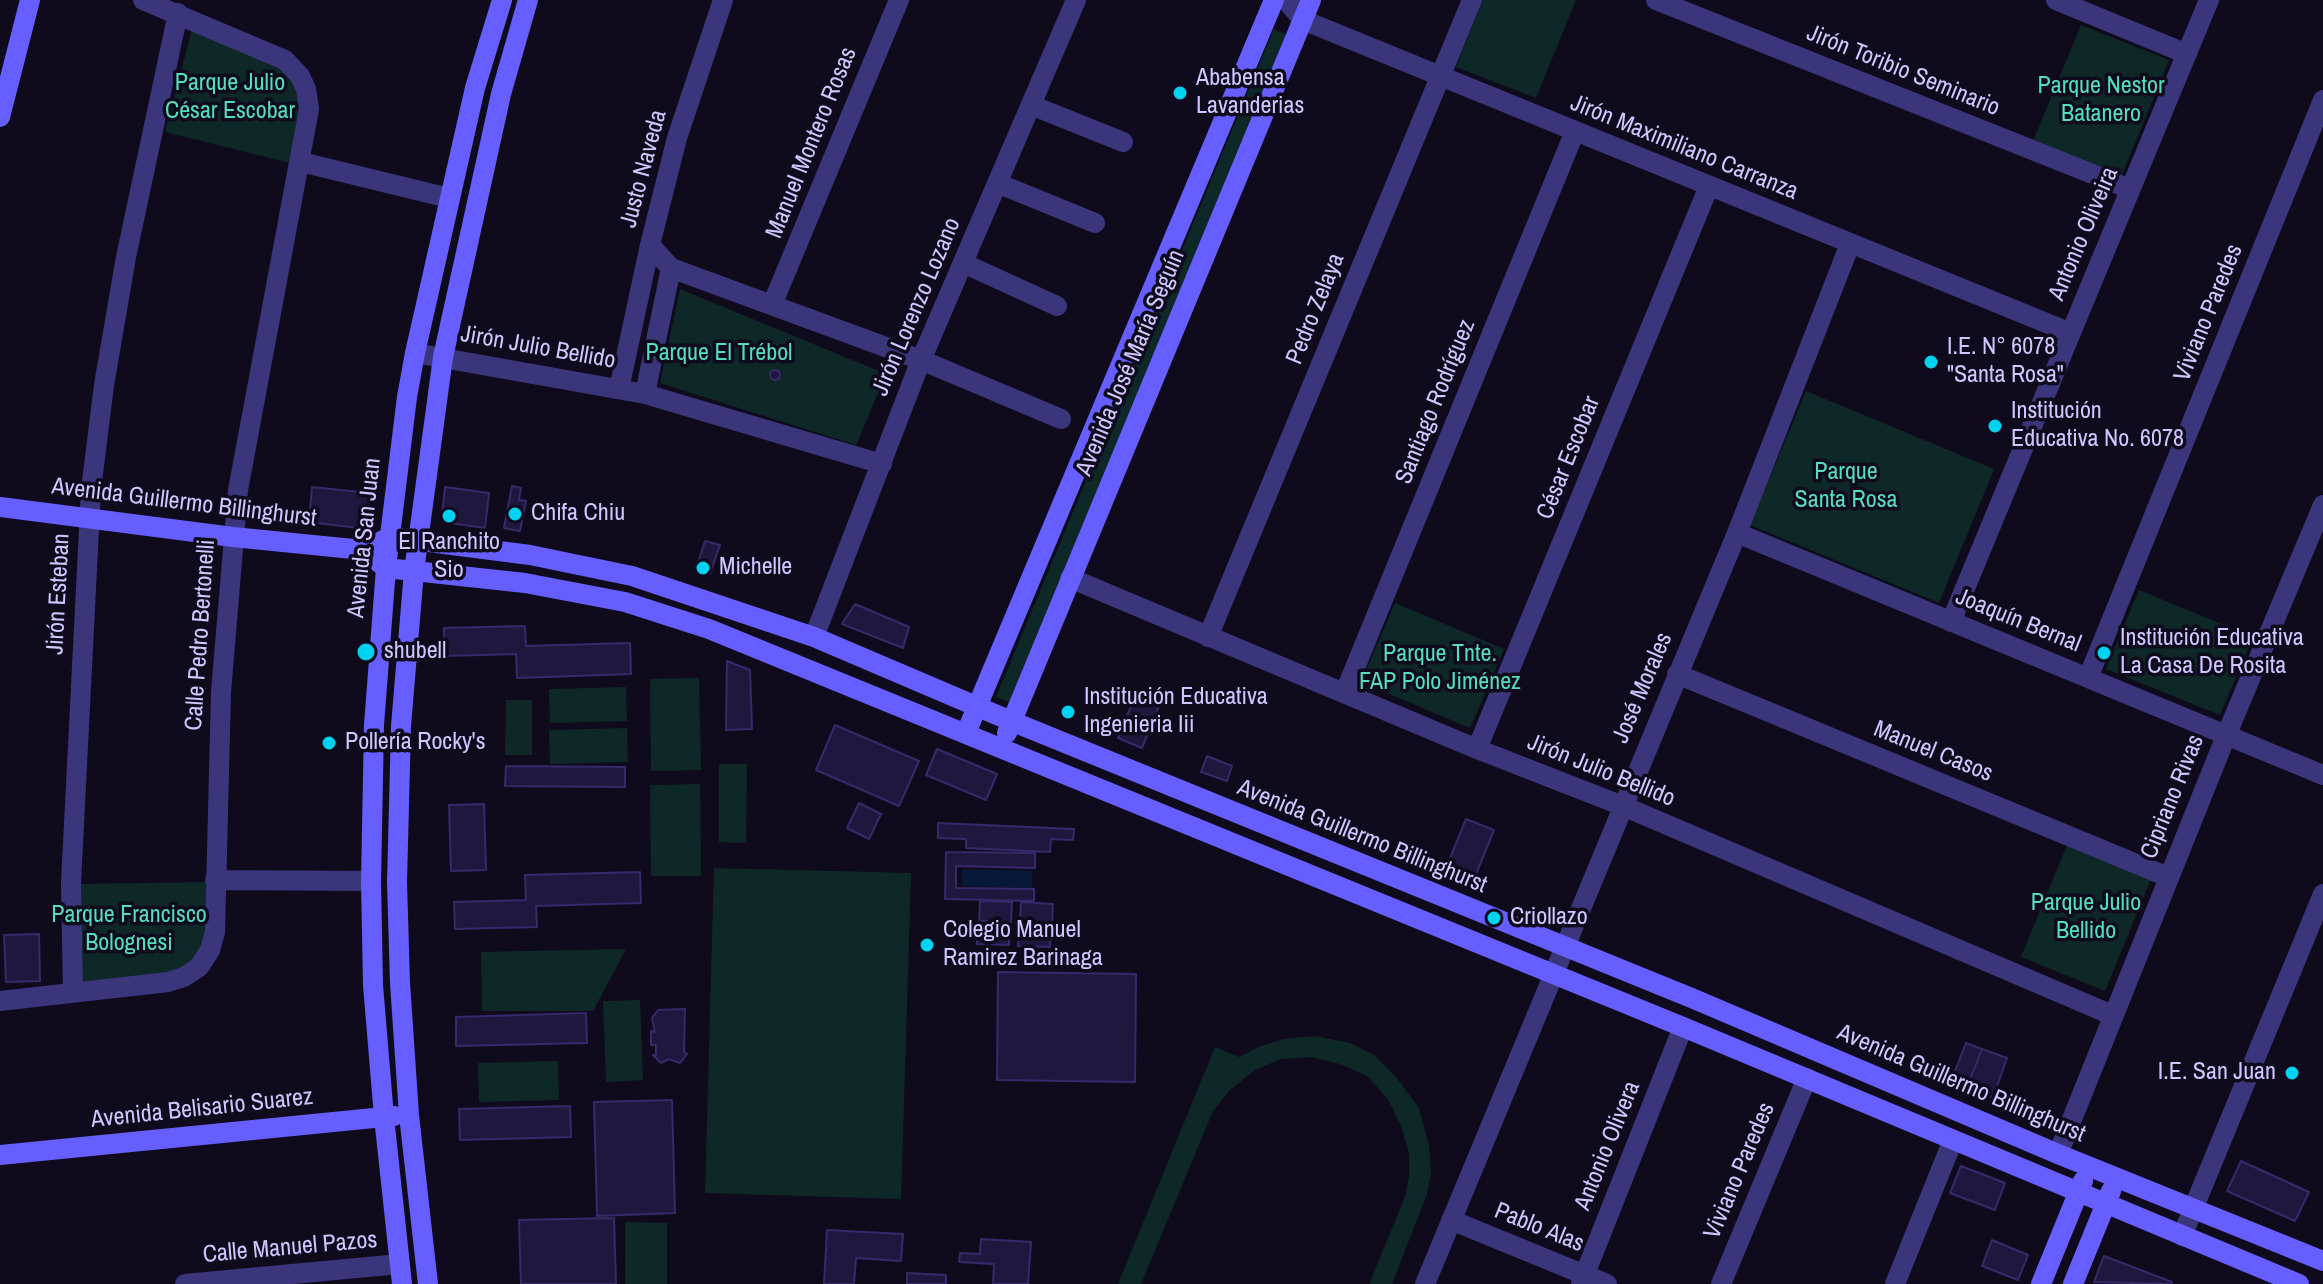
<!DOCTYPE html>
<html>
<head>
<meta charset="utf-8">
<style>
  body { margin:0 }
  canvas { display:block; background:#0f0b1d }
</style>
</head>
<body>
<canvas width="2323" height="1284"></canvas>
<script>
const ctx = document.querySelector('canvas').getContext('2d');
ctx.lineJoin = 'round';
function fillPath(path, color) { ctx.fillStyle = color; ctx.fill(path, 'evenodd'); }
const toPath = rows => new Path2D(rows.map(r => 'M' + r).join(''));
function stroke(path, color, width, dash) { ctx.strokeStyle = color; ctx.lineWidth = width; ctx.lineCap = dash ? 'butt' : 'round'; ctx.setLineDash(dash || []); ctx.stroke(path); }
function label(font, color, halo, rows, align = 'center') {
  ctx.font = font + ' "Archivo Narrow",sans-serif'; ctx.lineWidth = 7; ctx.setLineDash([]); ctx.textBaseline = 'middle'; ctx.strokeStyle = halo; ctx.fillStyle = color; for (const [text, x, y, turn = 0] of rows) {
    ctx.save(); ctx.translate(x, y); ctx.rotate((+turn || 0) * Math.PI / 180); ctx.textAlign = isNaN(turn) ? turn : align; if (halo) ctx.strokeText(text, 0, 0); ctx.fillText(text, 0, 0); ctx.restore();
  }
}
const green = toPath([
  [1483,0,1576,0,1536,98,1456,67],
  [2081,25,2169,60,2121,177,2033,141],
  [1274,29,1289,36,1009,702,996,697],
  [192,30,281,64,302,94,290,163,165,132],
  [680,289,886,374,856,445,660,383],
  [1806,391,1994,469,1939,603,1750,525],
  [2139,590,2253,637,2220,715,2106,669],
  [1395,603,1504,649,1470,728,1361,682],
  [699,678,701,770,651,771,650,679],
  [626,687,627,721,550,723,549,689],
  [506,700,532,700,532,755,505,755],
  [627,728,628,762,550,764,549,730],
  [719,764,747,764,746,843,719,842],
  [700,784,701,876,651,876,650,785],
  [2067,845,2151,879,2105,991,2021,957],
  [714,868,911,873,901,1199,705,1193],
  [208,882,207,933,200,953,184,967,165,973,80,982,78,884],
  [626,949,593,1011,482,1011,481,952],
  [640,1000,643,1080,606,1082,603,1001],
  [1315,1036,1350,1043,1374,1055,1396,1077,1419,1108,1429,1146,1431,1171,1427,1194,1392,1284,1369,1284,1405,1197,1409,1176,1409,1153,1401,1126,1388,1099,1367,1076,1340,1064,1311,1057,1281,1059,1255,1070,1230,1090,1213,1111,1141,1284,1118,1284,1215,1047,1239,1057,1261,1046,1284,1039],
  [558,1061,559,1100,479,1102,478,1063],
  [625,1222,667,1223,667,1284,625,1284]
]);
const water = toPath([
  [962,869,1032,871,1032,888,962,886]
]);
const building = toPath([
  '770 375a5 5 0 1 1 10 0a5 5 0 1 1-10 0Z',
  [512,486,521,488,519,500,526,501,520,531,504,528,512,486],
  [312,487,370,493,366,529,309,522,312,487],
  [445,487,489,493,485,528,449,523,442,516,445,487],
  [705,541,720,545,710,574,696,569,705,541],
  [855,604,909,627,903,648,842,624,855,604],
  [525,626,526,646,630,643,631,674,517,678,516,654,444,656,444,628,525,626],
  [727,661,750,670,752,729,726,730,727,661],
  [1135,697,1159,706,1142,748,1118,738,1135,697],
  [835,725,919,761,899,806,816,770,835,725],
  [937,749,997,774,986,800,926,775,937,749],
  [1207,756,1232,766,1227,781,1201,772,1207,756],
  [506,766,625,767,625,787,505,786,506,766],
  [859,803,881,814,869,839,847,828,859,803],
  [484,804,486,870,451,871,449,805,484,804],
  [1466,819,1494,830,1472,884,1444,873,1466,819],
  [938,823,1074,829,1073,840,1051,839,1050,852,966,848,966,839,938,838,938,823],
  [946,852,1035,853,1035,868,956,866,956,888,1034,889,1034,901,945,899,946,852],
  [640,872,641,903,536,906,537,927,455,929,454,902,526,900,525,875,640,872],
  [980,901,1012,902,1011,922,979,921,980,901],
  [1021,902,1053,904,1052,924,1020,923,1021,902],
  [977,924,1009,925,1009,945,977,944,977,924],
  [1019,926,1051,927,1050,947,1018,946,1019,926],
  [39,934,40,981,6,982,4,935,39,934],
  [998,972,1136,974,1135,1082,997,1080,998,972],
  [685,1009,684,1052,687,1054,680,1063,669,1059,661,1063,653,1055,656,1055,656,1045,651,1045,651,1031,655,1032,652,1018,658,1010,685,1009],
  [586,1013,587,1043,456,1046,456,1017,586,1013],
  [1966,1043,1982,1049,1967,1087,1951,1081,1966,1043],
  [1982,1049,2007,1058,1993,1098,1967,1087,1982,1049],
  [672,1100,675,1213,597,1216,594,1102,672,1100],
  [570,1106,571,1137,460,1140,459,1109,570,1106],
  [2241,1161,2309,1192,2295,1221,2227,1191,2241,1161],
  [1961,1166,2005,1183,1995,1210,1950,1193,1961,1166],
  [614,1218,616,1284,521,1284,519,1220,614,1218],
  [827,1230,903,1234,901,1261,856,1258,854,1284,824,1284,827,1230],
  [981,1239,1031,1242,1028,1284,993,1284,994,1264,959,1262,960,1253,980,1254,981,1239],
  [1992,1240,2028,1255,2018,1280,1982,1266,1992,1240],
  [2104,1256,2172,1282,2171,1284,2094,1282,2104,1256],
  [907,1273,946,1275,946,1284,907,1284,907,1273]
]);
const street = toPath([
  [1286,0,1303,20,2071,333],
  [1656,0,2130,189],
  [2056,0,2187,54],
  [1031,105,1123,142],
  [301,162,449,198],
  [997,183,1095,223],
  [963,263,1057,306],
  [671,268,921,360,1061,419],
  [772,305,899,0],
  [415,353,645,394,882,464],
  [619,389,650,245],
  [645,394,671,268,650,245,677,138,723,0],
  [1737,533,2323,775],
  [1070,578,1477,749,1623,806,2112,1015],
  [1951,622,2209,0],
  [814,637,921,360,1076,0],
  [1208,637,1472,0],
  [1677,674,2168,877],
  [2088,678,2323,100],
  [1345,692,1575,131],
  [1477,749,1709,186],
  [215,880,371,881],
  [73,993,71,883,91,490,104,385,126,257,178,13],
  [0,1001,168,982,184,977,199,967,210,950,215,932,221,692,238,490,309,109,306,89,300,76,285,60,143,0],
  [2058,1154,2226,736,2323,505],
  [1451,1220,1607,1284],
  [2182,1236,2323,894],
  [185,1284,400,1264],
  [1425,1284,1737,533,1850,244],
  [1581,1284,1683,1027],
  [1721,1284,1807,1078],
  [1895,1284,1953,1140]
]);
const secondary = toPath([
  [0,117,30,0],
  [0,507,233,537,363,550,386,568,525,583,625,602,709,629,1683,1027,2299,1284],
  [363,550,390,537,530,555,632,576,814,637,1011,721,1694,999,2058,1154,2323,1261],
  [966,733,1274,0],
  [1007,733,1311,0],
  [0,1155,394,1116],
  [402,1284,384,1117,373,985,371,881,374,725,386,568,407,397,415,353,475,88,502,0],
  [428,1284,409,1115,400,983,397,882,401,726,414,571,443,357,501,94,528,0],
  [2041,1284,2083,1181],
  [2073,1284,2111,1191]
]);
const markers = [
  [1180,93,8,"#00d3f2"],
  [1931,362,8,"#00d3f2"],
  [1995,426,8,"#00d3f2"],
  [515,514,8,"#00d3f2"],
  [449,516,8,"#00d3f2"],
  [703,568,8,"#00d3f2"],
  [366,652,10,"#00d3f2"],
  [2104,653,8,"#00d3f2"],
  [1068,712,8,"#00d3f2"],
  [329,743,8,"#00d3f2"],
  [1494,918,8,"#00d3f2"],
  [927,945,8,"#00d3f2"],
  [2292,1073,8,"#00d3f2"]
];
const streetNames = [
  ["Jirón Toribio Seminario",1903,71,22],
  ["Manuel Montero Rosas",812,143,-68],
  ["Jirón Maximiliano Carranza",1684,148,22],
  ["Justo Naveda",644,169,-75],
  ["Antonio Oliveira",2084,234,-67],
  ["Jirón Lorenzo Lozano",917,307,-67],
  ["Pedro Zelaya",1316,309,-68],
  ["Viviano Paredes",2209,313,-68],
  ["Jirón Julio Bellido",538,348,10],
  ["Avenida José María Seguín",1131,363,-67],
  ["Santiago Rodríguez",1436,402,-68],
  ["César Escobar",1569,458,-68],
  ["Avenida Guillermo Billinghurst",184,503,7],
  ["Avenida San Juan",365,538,-84],
  ["Jirón Esteban",59,594,-87],
  ["Joaquín Bernal",2018,621,22],
  ["Calle Pedro Bertonelli",201,635,-86],
  ["José Morales",1643,688,-67],
  ["Manuel Casos",1933,752,22],
  ["Jirón Julio Bellido",1601,771,22],
  ["Cipriano Rivas",2173,797,-68],
  ["Avenida Guillermo Billinghurst",1362,837,22],
  ["Avenida Guillermo Billinghurst",1961,1084,23],
  ["Avenida Belisario Suarez",202,1109,-6],
  ["Antonio Olivera",1608,1146,-68],
  ["Viviano Paredes",1740,1171,-67],
  ["Pablo Alas",1539,1228,22],
  ["Calle Manuel Pazos",290,1248,-5]
];
const poiNames = [
  ["Ababensa",1196,79],
  ["Lavanderias",1196,107],
  ["I.E. N° 6078",1947,348],
  ["\"Santa Rosa\"",1947,376],
  ["Institución",2011,412],
  ["Educativa No. 6078",2011,440],
  ["Chifa Chiu",531,514],
  ["El Ranchito",449,543,"center"],
  ["Sio",449,571,"center"],
  ["Michelle",719,568],
  ["Institución Educativa",2120,639],
  ["La Casa De Rosita",2120,667],
  ["shubell",384,652],
  ["Institución Educativa",1084,698],
  ["Ingenieria Iii",1084,726],
  ["Pollería Rocky's",345,743],
  ["Criollazo",1510,918],
  ["Colegio Manuel",943,931],
  ["Ramirez Barinaga",943,959],
  ["I.E. San Juan",2276,1073,"right"]
];
const parkNames = [
  ["Parque Julio",230,84],
  ["César Escobar",230,112],
  ["Parque Nestor",2101,87],
  ["Batanero",2101,115],
  ["Parque El Trébol",719,354],
  ["Parque",1846,473],
  ["Santa Rosa",1846,501],
  ["Parque Tnte.",1440,655],
  ["FAP Polo Jiménez",1440,683],
  ["Parque Julio",2086,904],
  ["Bellido",2086,932],
  ["Parque Francisco",129,916],
  ["Bolognesi",129,944]
];
fillPath(green, '#0e2727');
fillPath(water, '#081839');
fillPath(building, '#20173e');
stroke(building, '#38296a', 2);
stroke(street, '#3b367c', 20);
stroke(secondary, '#675eff', 20);
for (const [x, y, r, color] of markers) { const dot = new Path2D(); dot.arc(x, y, r, 0, 2 * Math.PI); ctx.fillStyle = color; ctx.fill(dot); stroke(dot, '#0f0b1d', 3); }
label('24px', '#cfc7ff', '#0f0b1d', streetNames);
label('24px', '#cfc7ff', '#0f0b1d', poiNames, 'left');
label('24px', '#54dec0', '#0f0b1d', parkNames);
</script>
</body>
</html>
